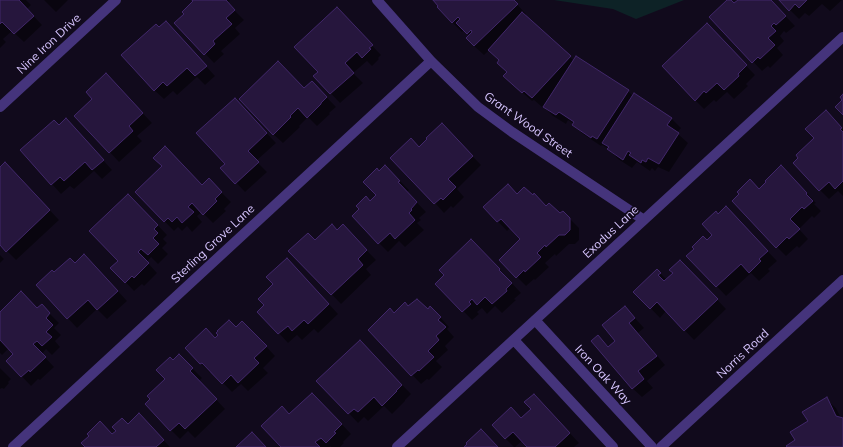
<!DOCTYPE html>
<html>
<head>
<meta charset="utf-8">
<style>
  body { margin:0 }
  canvas { display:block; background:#110a1c }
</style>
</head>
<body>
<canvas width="843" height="447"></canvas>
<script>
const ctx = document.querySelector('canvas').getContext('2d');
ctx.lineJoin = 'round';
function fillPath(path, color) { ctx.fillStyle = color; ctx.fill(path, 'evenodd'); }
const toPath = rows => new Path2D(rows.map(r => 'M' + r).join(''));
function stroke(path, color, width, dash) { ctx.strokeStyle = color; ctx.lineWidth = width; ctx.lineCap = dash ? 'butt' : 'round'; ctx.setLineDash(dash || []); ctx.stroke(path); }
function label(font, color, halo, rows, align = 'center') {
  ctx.font = font + ' Mulish,sans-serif'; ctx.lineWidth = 3.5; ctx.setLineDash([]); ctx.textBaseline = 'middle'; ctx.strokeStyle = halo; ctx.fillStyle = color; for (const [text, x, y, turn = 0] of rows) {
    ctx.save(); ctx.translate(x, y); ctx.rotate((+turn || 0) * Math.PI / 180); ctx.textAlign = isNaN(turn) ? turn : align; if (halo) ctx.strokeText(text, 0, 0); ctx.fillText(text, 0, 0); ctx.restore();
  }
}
const green = toPath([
  [554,0,684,0,636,19,613,9]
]);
const shadow = toPath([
  [0,0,26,0,31,5,27,9,42,25,24,42,12,31,3,39,6,42,0,48],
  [44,0,68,0,56,12],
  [194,0,229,0,230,1,227,3,244,20,235,28,240,34,221,51,224,54,214,63,176,23,185,14,195,1],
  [434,0,513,0,526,14,525,16,574,61,628,91,633,96,671,118,681,128,677,133,688,143,669,172,658,167,655,171,652,168,650,171,637,162,632,168,618,159,607,147,607,148,602,145,601,146,583,134,573,125,574,124,568,120,566,124,553,116,543,106,542,107,534,100,532,101,514,85,508,72,500,61,489,50,484,55,474,46,470,36,464,30,462,32,452,22],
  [729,0,734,5,739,0,770,0,795,26,786,33,784,31,780,36,784,41,777,48,783,55,770,68,768,66,762,71,710,17],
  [780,0,842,0,830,11,822,4,809,16,805,13,799,19],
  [346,18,381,55,378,58,379,59,372,66,367,61,353,73,363,83,340,103,315,77,319,72],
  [159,28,175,32,215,76,205,85,197,77,177,95,173,91,164,99,154,90],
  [716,34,755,75,746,84,748,86,734,99,727,92,716,102,714,100,704,109,695,100],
  [312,82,336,107,329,113,330,114,317,126,308,117,299,126,300,127,283,143,273,134,304,90],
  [115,84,152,123,137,136,142,141,119,162,76,116],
  [244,109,276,143,256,161,267,172,245,192,222,168,226,164],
  [826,111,843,129,843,196,838,191,829,199,820,190,815,138],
  [59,126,75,129,112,170,102,179,94,171,74,189,70,186,61,194,21,150],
  [451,134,481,165,457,189,464,197,453,208,451,206,444,213,435,203,419,148],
  [0,169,15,173,59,220,16,260,0,244],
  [379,172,394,175,409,190,407,192,426,212,419,218,421,220,417,223,424,230,405,247,399,241,388,252,379,243,370,202,377,195],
  [790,176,816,203,814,204,821,211,814,218,812,216,799,229,808,239,799,248,797,246,786,256,777,247,759,190],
  [202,186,218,189,231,202,224,209,226,211,213,223,202,212,197,216,202,222,192,232,187,226,182,231,178,227,174,231,136,192],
  [518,195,547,207,560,215,563,212,579,228,579,240,575,244,569,244,556,256,555,254,545,263,549,267,535,280,534,279,526,286,500,260,522,239,510,228,507,231,484,207],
  [138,204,167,235,163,239,167,243,162,248,168,254,158,264,151,257,147,262,157,273,144,286,142,284,134,291,112,268,119,261],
  [718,215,735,217,777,261,768,269,770,271,759,281,751,273,726,296,688,256,714,235],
  [352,235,376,260,366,269,371,275,341,304,290,251,315,241],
  [481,249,508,279,521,293,514,299,516,300,502,313,495,306,487,314,482,308,477,312,479,314,472,320,437,284],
  [0,255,4,259,0,263],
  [75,264,94,265,127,301,107,319,97,309,77,328,37,285,54,274],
  [296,268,338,314,318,333,314,329,302,340,297,335,288,343,259,312,265,305],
  [657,270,667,280,689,270,726,309,694,340,666,311,660,318,635,292],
  [42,306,59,323,54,328,61,335,55,341,60,347,52,355,46,349,42,354,54,367,40,380,38,379,31,386,7,361,15,354,9,348,2,355,0,353,0,313,37,309],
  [409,307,428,310,440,317,449,327,447,329,454,337,445,346,448,350,436,361,442,367,429,380,427,379,421,384,369,330,394,314],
  [625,307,644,328,638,333,665,365,647,381,653,388,642,397,632,388,598,336,609,347,616,341],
  [236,328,252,331,275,356,263,368,268,373,248,391,241,384,232,392,211,371,210,373,186,348,215,339],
  [369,351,411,394,405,400,405,401,392,414,384,406,368,421,364,417,358,423,318,381],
  [179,355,202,378,199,381,225,409,195,438,188,431,180,439,171,430,166,379,173,361],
  [0,368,11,379,8,382,9,383,4,389,2,388,0,389],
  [826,399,836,408,841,418,843,418,843,447,788,447,796,441,809,421],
  [322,403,351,434,343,442,344,443,340,447,331,447,330,446,330,447,283,447],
  [543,404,579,443,574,447,528,447,522,441,515,447,514,447,505,438,521,419],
  [148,424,170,447,86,447,113,435,128,425]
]);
const building = toPath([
  [0,0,19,0,34,16,14,34,2,22,0,24,0,0],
  [192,0,226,0,235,10,226,18,232,24,213,41,215,44,204,55,174,23,184,14,182,12,193,1,192,0],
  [433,0,514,0,518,4,474,46,466,38,472,32,471,30,467,34,456,23,460,19,458,17,452,23,437,7,438,6,433,0],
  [727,0,731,0,734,3,738,0,771,0,786,16,776,25,774,23,771,26,776,31,768,38,775,45,760,59,758,57,752,63,709,17,727,0],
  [779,0,807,0,799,8,795,4,789,11,779,0],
  [337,7,373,45,369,48,371,49,362,58,357,52,345,63,354,73,330,94,313,76,318,72,294,47,337,7],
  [522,12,571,56,532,98,524,91,522,93,503,76,507,72,497,63,499,60,488,50,522,12],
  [166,21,207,66,195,76,187,68,167,86,163,82,154,91,121,55,156,24,159,27,166,21],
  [707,23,747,65,738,74,739,76,724,90,717,83,706,93,704,91,695,101,662,66,707,23],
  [576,56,629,90,597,139,592,136,591,138,572,125,574,122,559,112,556,115,543,107,576,56],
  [278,61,304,88,312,81,327,97,321,103,321,104,307,118,298,108,290,116,291,117,273,135,239,99,278,61],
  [106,73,143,113,129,126,133,131,109,153,74,116,92,99,86,92,106,73],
  [634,93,672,118,667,125,679,133,659,164,648,158,646,162,642,160,641,163,629,155,631,153,628,151,623,160,607,149,609,147,602,143,634,93],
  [843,94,843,115,835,107,842,100,840,97,843,94],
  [235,98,267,133,248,151,259,162,235,184,220,168,225,164,196,133,235,98],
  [826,110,842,128,840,129,843,132,843,181,835,189,829,182,819,191,793,163,798,158,796,155,814,138,805,129,826,110],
  [66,118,104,160,92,170,85,162,64,181,60,177,51,185,20,150,54,120,59,125,66,118],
  [442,123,473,156,448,179,456,187,443,200,441,198,434,204,390,158,411,138,419,147,427,139,426,138,442,123],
  [165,146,202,185,209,178,222,192,215,199,217,201,203,215,192,203,188,207,194,212,182,223,177,217,172,222,168,218,164,222,135,192,162,166,153,158,165,146],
  [5,162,50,210,6,252,0,245,0,167,5,162],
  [385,165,400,181,398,182,417,202,411,209,412,210,409,213,415,220,395,239,390,233,378,244,352,216,359,209,356,206,366,196,370,201,376,195,363,182,377,168,379,171,385,165],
  [781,165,807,193,806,194,813,201,804,209,802,207,790,219,800,229,789,239,787,237,776,248,732,201,739,194,737,192,750,179,759,189,766,182,765,181,781,165],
  [508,184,517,194,524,187,533,195,534,193,546,206,549,203,560,213,563,211,570,218,570,230,565,235,559,235,546,247,545,245,537,253,541,257,525,272,524,270,516,278,499,260,520,239,501,219,497,222,483,207,508,184],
  [128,194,158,225,154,229,158,233,153,238,159,244,148,255,141,249,138,252,149,263,134,278,132,276,125,283,110,268,118,261,89,231,128,194],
  [726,206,768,251,759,259,761,261,749,273,741,264,716,287,686,256,694,249,692,247,703,236,707,240,712,235,702,224,716,211,718,214,726,206],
  [332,224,337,230,343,224,367,250,358,259,363,265,331,295,288,251,308,233,315,240,332,224],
  [471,239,500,269,499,270,512,283,506,289,507,291,492,304,485,297,477,305,472,299,469,302,471,304,462,312,435,284,444,275,439,270,471,239],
  [84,254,118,291,97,310,88,300,67,319,36,285,52,270,54,272,70,258,75,263,84,254],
  [287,258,329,304,308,324,304,320,292,331,288,326,278,334,257,312,264,305,258,299,273,284,266,277,287,258],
  [680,260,718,299,684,331,657,302,650,309,633,292,657,269,661,273,658,275,664,281,673,273,669,270,680,260],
  [21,291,37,308,42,304,50,313,46,318,53,325,46,332,52,337,42,346,37,341,33,344,46,357,30,372,29,370,21,377,6,361,13,354,0,340,0,312,21,291],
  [417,299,428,309,430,306,441,317,438,320,446,327,436,336,439,340,428,351,434,357,419,371,418,370,411,376,368,330,390,308,394,313,405,302,408,306,417,299],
  [625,306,635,318,629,323,657,356,638,371,644,379,632,389,591,341,598,335,608,347,615,341,602,325,625,306],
  [229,320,236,327,242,321,267,346,254,358,259,363,238,383,231,375,222,384,202,363,200,364,185,348,206,328,215,338,218,335,216,333,218,331,217,331,229,320],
  [360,340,402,385,396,391,397,391,382,406,374,397,358,412,354,409,348,414,316,381,360,340],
  [179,354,193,368,190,371,217,399,185,429,179,423,170,431,145,404,150,399,147,396,165,379,156,370,170,357,173,360,179,354],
  [312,393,342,424,334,432,336,433,326,443,321,438,315,442,320,447,281,447,261,426,282,406,289,414,312,393],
  [534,394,570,433,555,447,527,447,513,432,505,439,492,425,511,407,521,418,531,409,524,402,534,394],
  [827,397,836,416,843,418,843,447,787,447,786,446,795,440,790,432,808,421,802,412,827,397],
  [139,413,164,440,156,447,85,447,81,443,89,436,87,434,100,421,112,434,116,431,112,427,122,418,128,424,139,413],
  [481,429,498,447,464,447,467,444,466,443,481,429],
  [252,432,266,447,236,447,252,432]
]);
const minor = toPath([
  [377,0,431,61,478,107,512,132,644,220],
  [0,107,116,0],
  [535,320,652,447],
  [514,340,613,447],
  [13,447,431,61],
  [397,447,843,37]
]);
const tertiary = toPath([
  [661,447,843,280]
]);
const streetNames = [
  ["Nine Iron Drive",49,44,-43],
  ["Grant Wood Street",528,125,35],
  ["Exodus Lane",611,232,-43],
  ["Sterling Grove Lane",213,244,-43],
  ["Norris Road",743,354,-43],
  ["Iron Oak Way",603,375,47]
];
fillPath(green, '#0d2226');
fillPath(shadow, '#0007');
fillPath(building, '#26163d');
stroke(building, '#41276a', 1);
stroke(minor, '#45347c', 10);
stroke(tertiary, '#45347c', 10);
label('12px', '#d7c5ff', '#110a1c', streetNames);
</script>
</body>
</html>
